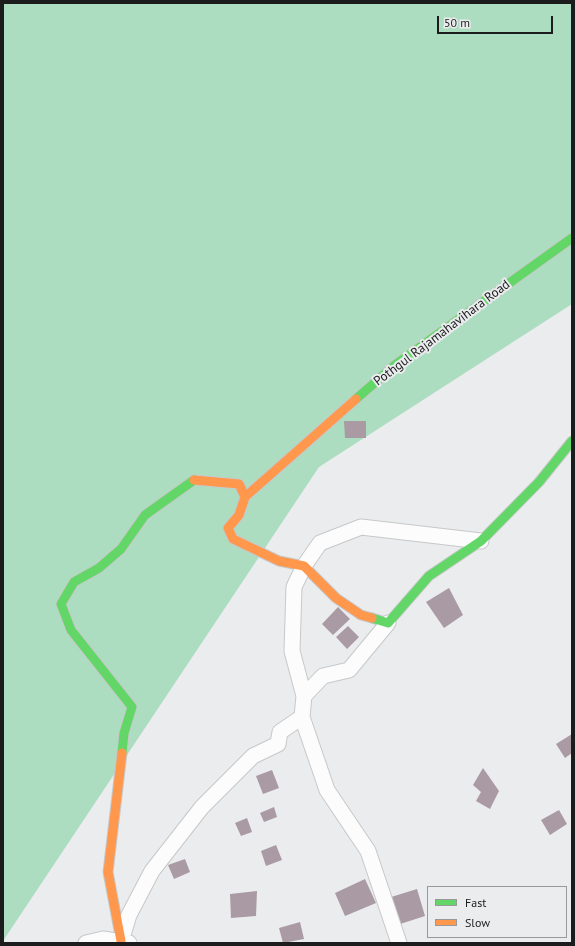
<!DOCTYPE html>
<html>
<head>
<meta charset="utf-8">
<style>
  body { margin:0 }
  #map { position:relative; width:575px; height:946px; overflow:hidden; background:#ebeced; font-family:"PT Sans",sans-serif }
  canvas { display:block }
  .frame { position:absolute; inset:0; border:4px solid #1c1c1d; pointer-events:none }
  .legend { position:absolute; left:427px; top:886px; width:140px; height:52px; box-sizing:border-box; background:#eaecee; border:1px solid #98999a; margin:0; padding:5px 7px; list-style:none; font-size:12px; color:#1c1c1d }
  .legend li { display:flex; align-items:center; gap:8px; height:20px }
  .legend b { width:20px; border:1px solid #98999a }
  .scale { position:absolute; left:437px; top:16px; width:116px; height:18px; box-sizing:border-box; border:2px solid #1c1c1d; border-top:0; padding-left:5px; font-size:12px; line-height:14px; white-space:nowrap; color:#1c1c1d; -webkit-text-stroke:3px #eaecee; paint-order:stroke }
</style>
</head>
<body>
<div id="map">
<canvas width="575" height="946"></canvas>
<div class="frame"></div>
<ul class="legend">
<li><b style="height:5px;background:#63d668"></b>Fast</li>
<li><b style="height:5px;background:#ff974d"></b>Slow</li>
</ul>
<div class="scale">50 m</div>
</div>
<script>
const ctx = document.querySelector('canvas').getContext('2d');
ctx.lineJoin = 'round';
function fillPath(path, color) { ctx.fillStyle = color; ctx.fill(path, 'evenodd'); }
const toPath = rows => new Path2D(rows.map(r => 'M' + r).join(''));
function stroke(path, color, width, dash) { ctx.strokeStyle = color; ctx.lineWidth = width; ctx.lineCap = dash ? 'butt' : 'round'; ctx.setLineDash(dash || []); ctx.stroke(path); }
function label(font, color, halo, rows, align = 'center') {
  ctx.font = font + ' "PT Sans",sans-serif'; ctx.lineWidth = 4; ctx.setLineDash([]); ctx.textBaseline = 'middle'; ctx.strokeStyle = halo; ctx.fillStyle = color; for (const [text, x, y, turn = 0] of rows) {
    ctx.save(); ctx.translate(x, y); ctx.rotate((+turn || 0) * Math.PI / 180); ctx.textAlign = isNaN(turn) ? turn : align; if (halo) ctx.strokeText(text, 0, 0); ctx.fillText(text, 0, 0); ctx.restore();
  }
}
const green = toPath([
  [3,3,572,3,572,304,319,467,3,941]
]);
const building = toPath([
  [344,421,366,421,366,438,345,438],
  [449,588,463,615,444,628,426,602],
  [338,607,350,619,333,635,322,624],
  [348,626,359,637,347,649,336,637],
  [572,734,572,753,565,758,556,744],
  [483,768,499,791,490,809,476,801,481,792,473,785],
  [272,770,279,788,263,794,256,776],
  [274,807,277,817,264,822,260,813],
  [559,810,567,824,550,835,541,820],
  [247,818,252,832,241,836,235,823],
  [276,845,282,860,266,866,261,851],
  [185,859,190,872,174,879,168,865],
  [365,879,376,903,345,916,335,893],
  [417,889,425,916,397,925,388,898],
  [257,891,256,916,231,918,230,894],
  [300,922,304,939,283,943,279,928]
]);
const street = toPath([
  [388,623,349,670,323,676,304,696,302,717,327,790,368,851,399,943],
  [304,696,292,651,294,587,304,566,320,543,361,527,481,541],
  [122,938,129,915,152,871,202,807,253,756,278,744,280,732,302,717],
  [86,943,103,939,129,943]
]);
const fast = toPath([
  [356,399,395,365,572,238],
  [372,618,388,623,429,576,481,541,539,482,572,441],
  [122,753,124,733,132,707,71,630,61,604,74,582,99,568,121,549,145,515,194,480]
]);
const slow = toPath([
  [194,480,239,484,245,497,239,515,228,528,233,539,279,561,304,566,336,598,361,615,372,618],
  [245,497,356,399],
  [121,941,108,872,122,753]
]);
const streetNames = [
  ["Pothgul Rajamahavihara Road",442,333,-37]
];
fillPath(green, '#adddc0');
fillPath(building, '#aa9aa3');
stroke(street, '#c7c8c9', 17);
stroke(fast, '#c7c8c9', 11);
stroke(slow, '#c7c8c9', 11);
stroke(street, '#fcfcfc', 15);
stroke(fast, '#63d668', 9);
stroke(slow, '#ff974d', 9);
label('13px', '#1c1c1d', '#eaecee', streetNames);
</script>
</body>
</html>
